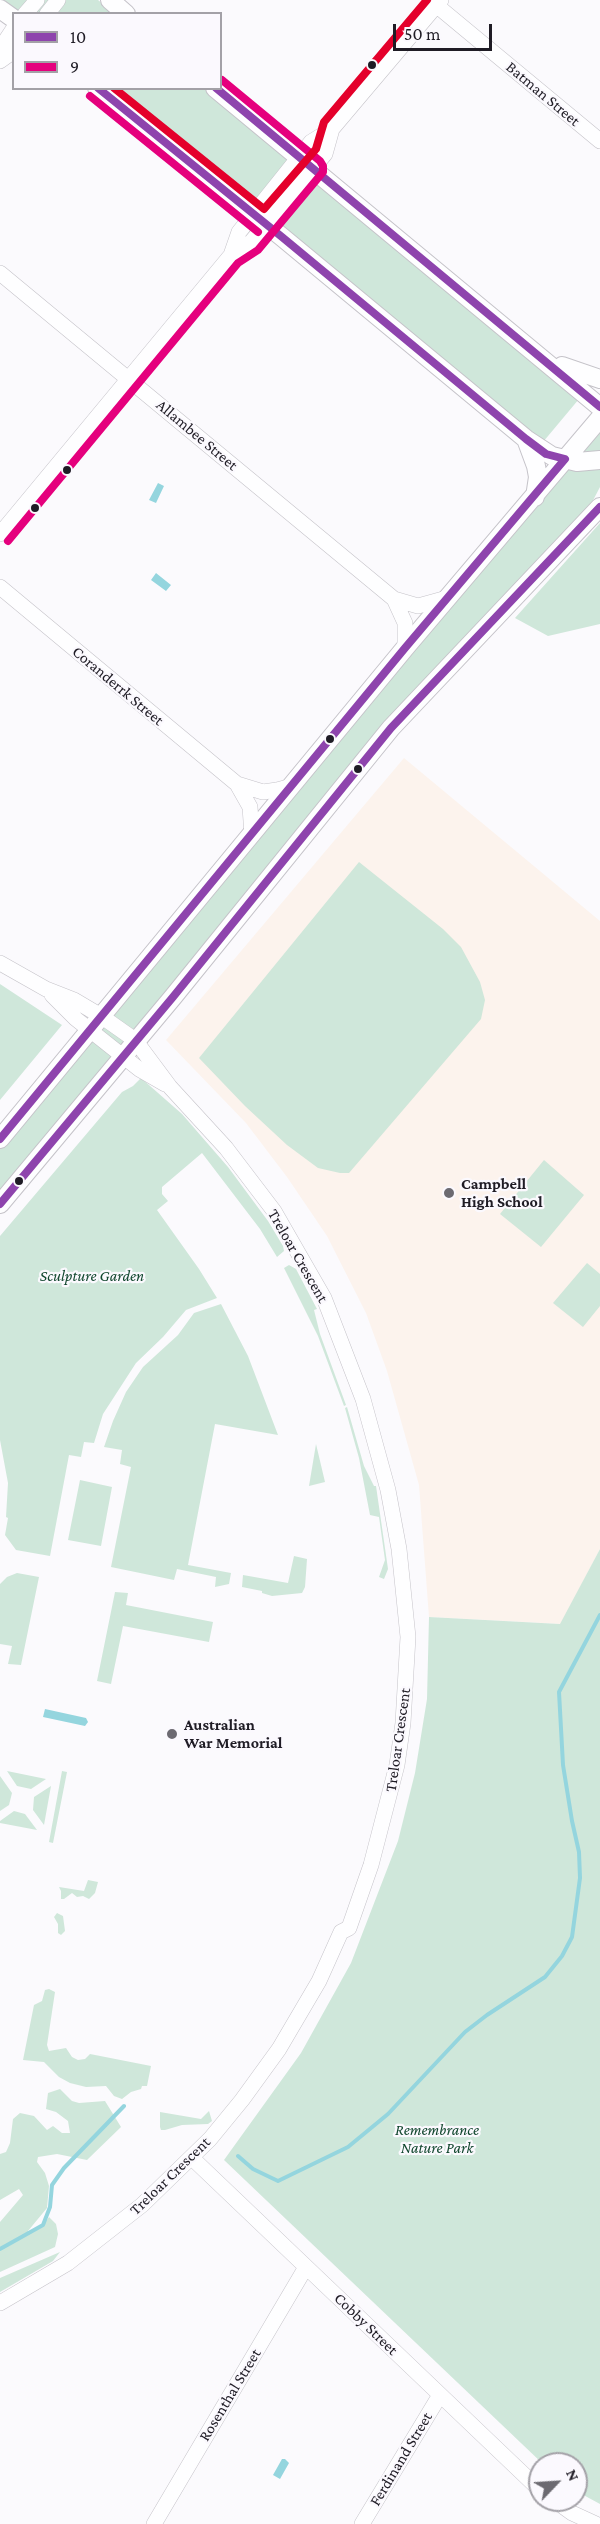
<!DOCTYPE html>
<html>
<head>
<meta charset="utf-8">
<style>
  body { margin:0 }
  #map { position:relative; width:600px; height:2524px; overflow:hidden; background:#fbfafd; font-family:"Crimson Pro",serif }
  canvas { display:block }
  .legend { position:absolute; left:12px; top:12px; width:210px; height:78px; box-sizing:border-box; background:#fbf9fe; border:2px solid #a3a1a7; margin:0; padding:8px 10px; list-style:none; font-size:18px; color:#1f1c25 }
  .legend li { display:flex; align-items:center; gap:12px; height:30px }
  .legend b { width:30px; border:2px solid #a3a1a7 }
  .north { position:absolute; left:528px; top:2452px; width:60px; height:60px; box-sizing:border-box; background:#fbf9fe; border:2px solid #a3a1a7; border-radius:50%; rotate:65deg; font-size:16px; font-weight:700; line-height:24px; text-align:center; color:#1f1c25 }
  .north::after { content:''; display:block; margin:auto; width:21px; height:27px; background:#6c6a71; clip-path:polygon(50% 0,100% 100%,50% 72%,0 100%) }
  .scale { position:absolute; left:393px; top:24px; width:99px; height:27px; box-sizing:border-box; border:3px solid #1f1c25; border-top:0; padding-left:8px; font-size:18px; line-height:21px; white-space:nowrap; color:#1f1c25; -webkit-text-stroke:4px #fbf9fe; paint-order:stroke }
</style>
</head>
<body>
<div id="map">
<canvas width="600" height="2524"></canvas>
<ul class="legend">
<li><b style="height:8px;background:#8e44ad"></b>10</li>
<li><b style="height:8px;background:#e5007d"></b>9</li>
</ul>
<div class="north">N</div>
<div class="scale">50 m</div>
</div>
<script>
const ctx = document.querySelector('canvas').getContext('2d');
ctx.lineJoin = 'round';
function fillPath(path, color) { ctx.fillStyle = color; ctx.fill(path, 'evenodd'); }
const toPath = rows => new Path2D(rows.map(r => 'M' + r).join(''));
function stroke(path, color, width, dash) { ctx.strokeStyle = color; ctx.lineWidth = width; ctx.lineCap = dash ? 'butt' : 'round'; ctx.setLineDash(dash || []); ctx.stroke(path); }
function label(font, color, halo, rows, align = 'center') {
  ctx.font = font + ' "Crimson Pro",serif'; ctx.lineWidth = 4.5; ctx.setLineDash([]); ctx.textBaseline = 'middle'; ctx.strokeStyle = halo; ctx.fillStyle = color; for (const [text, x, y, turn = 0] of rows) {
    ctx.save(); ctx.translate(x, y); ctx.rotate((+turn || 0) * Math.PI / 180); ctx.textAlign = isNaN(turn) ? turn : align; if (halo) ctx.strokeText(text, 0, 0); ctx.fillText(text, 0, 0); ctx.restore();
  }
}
const education = toPath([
  [404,758,600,921,600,1549,561,1624,429,1617,419,1485,387,1371,366,1313,327,1236,287,1177,246,1123,166,1040]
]);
const green = toPath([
  [0,0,98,0,114,13,16,13],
  [106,89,205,89,579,399,538,448],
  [600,425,600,487,589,508,0,1193,0,1149],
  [600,523,600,624,548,636,515,618],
  [359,862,443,929,461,947,480,982,485,1000,481,1019,349,1173,340,1173,318,1168,287,1145,245,1106,199,1058],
  [0,984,62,1025,0,1100],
  [141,1078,182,1114,228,1167,268,1221,283,1246,284,1251,277,1257,260,1229,202,1153,162,1187,162,1194,168,1201,157,1210,199,1269,217,1298,186,1310,163,1337,136,1363,103,1414,94,1443,84,1442,81,1457,69,1455,50,1556,16,1550,5,1535,8,1518,6,1517,8,1483,0,1440,0,1236,122,1092,133,1086],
  [544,1160,584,1195,541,1247,500,1214],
  [587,1263,600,1274,600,1306,583,1327,553,1303],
  [289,1265,296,1269,317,1309,314,1310,320,1334,346,1405,344,1406,318,1336,284,1268],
  [221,1304,248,1356,278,1435,215,1424,188,1565,231,1573,229,1584,215,1587,216,1577,177,1569,174,1580,111,1567,131,1467,120,1464,122,1450,104,1447,113,1421,126,1392,143,1367,178,1335,194,1313],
  [347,1407,364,1466,374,1486,376,1486,388,1569,384,1579,379,1577,385,1560,379,1517,370,1515,359,1458,345,1408],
  [316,1444,325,1482,309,1486],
  [80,1480,112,1487,101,1546,68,1540],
  [600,1549,600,2504,576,2491,576,2464,543,2464,224,2160,301,2053,351,1963,398,1841,415,1773,427,1699,429,1617,560,1624],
  [294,1556,307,1559,305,1587,302,1593,272,1596,262,1593,262,1591,242,1587,243,1575,288,1583],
  [17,1573,39,1577,21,1665,8,1664,12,1646,0,1644,0,1584,7,1577],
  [115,1592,128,1593,126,1605,213,1622,209,1642,123,1626,111,1684,97,1681],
  [7,1771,46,1779,31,1789,17,1786],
  [62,1771,67,1772,53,1843,49,1842],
  [0,1776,12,1793,9,1805,0,1811],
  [51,1786,44,1825,33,1810,34,1797],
  [14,1811,25,1814,37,1830,0,1823,0,1821],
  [88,1880,98,1882,95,1893,89,1899,83,1896,77,1897,72,1893,64,1899,61,1899,61,1891,59,1887,84,1891],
  [57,1913,63,1916,65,1931,61,1935,58,1933,58,1924,54,1917],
  [49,1989,55,1992,47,2045,49,2051,66,2048,72,2057,78,2060,85,2059,90,2054,151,2066,147,2086,142,2086,141,2089,131,2092,122,2099,114,2096,106,2086,86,2087,70,2083,59,2077,44,2062,23,2060,34,2005,42,2001,45,1990],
  [60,2089,72,2101,79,2103,105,2101,121,2127,87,2160,57,2154,38,2157,37,2162,45,2173,49,2186,47,2208,28,2231,32,2233,43,2226,49,2217,56,2224,58,2234,55,2247,0,2272,0,2222,23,2195,19,2189,0,2200,0,2154,6,2152,10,2143,13,2119,20,2113,34,2116,47,2130,53,2126,62,2133,70,2133,68,2121,56,2112,46,2109,48,2093],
  [209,2111,212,2121,208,2124,182,2125,165,2130,161,2130,160,2127,160,2112,201,2119],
  [60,2252,53,2261,0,2292,0,2278]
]);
const water = toPath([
  [158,483,164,486,156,503,149,500],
  [156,573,171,585,166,591,151,580],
  [45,1709,86,1718,88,1722,85,1726,43,1717],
  [282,2459,285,2459,289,2463,280,2479,273,2475]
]);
const stream = toPath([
  [238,2156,253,2169,278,2181,348,2147,388,2114,465,2032,487,2015,545,1977,562,1956,572,1937,580,1878,579,1852,572,1821,563,1765,559,1692,600,1615],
  [0,2249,43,2225,50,2207,52,2185,64,2168,124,2106]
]);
const minor = toPath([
  [430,0,600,141],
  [25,14,37,0],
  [47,14,58,0],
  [0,49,14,28],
  [0,61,14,51],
  [231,255,239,232,311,142,332,129,441,0],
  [0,273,394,599,418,606,447,598],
  [0,534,231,255,251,242,325,154,332,129],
  [0,587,237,784,250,807,252,835],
  [394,599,405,623,405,648],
  [237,784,263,792,277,790,292,786],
  [0,963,46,989,74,1000,101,1016,135,1040,170,1087,226,1148,274,1211,324,1298,363,1399,388,1490,399,1549,408,1637,403,1723,397,1765,371,1865,349,1928,341,1932,319,1981,279,2049,242,2100,210,2139,142,2205,68,2263,0,2303],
  [52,995,76,1019,139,1069,165,1084],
  [192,2158,540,2490],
  [554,2500,572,2513,596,2524],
  [154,2524,306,2267],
  [362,2524,440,2395]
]);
const major = toPath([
  [110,0,126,14],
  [0,9,14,19],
  [97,88,282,237,526,439,552,456,577,462,600,460],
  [215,88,600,407],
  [562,366,600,379],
  [526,439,536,466,538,477,535,497],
  [0,1139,405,648,600,418],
  [0,1204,173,997,391,728,600,507]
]);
const bus1 = toPath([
  [216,88,600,407],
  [0,1139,405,648,565,459,546,454,526,439,282,237,98,88],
  [0,1204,173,997,391,728,600,507]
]);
const bus2 = toPath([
  [90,96,258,232],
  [8,541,238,263,258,250,323,172,323,166,320,161,222,80]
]);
const bus3 = toPath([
  [114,88,264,209,316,149,324,122,427,0]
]);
const markers = [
  [372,65,5,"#1f1c25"],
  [67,470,5,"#1f1c25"],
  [35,508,5,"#1f1c25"],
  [330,739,5,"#1f1c25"],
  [358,769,5,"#1f1c25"],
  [19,1181,5,"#1f1c25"],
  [449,1193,6,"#6c6a71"],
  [172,1734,6,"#6c6a71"]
];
const streetNames = [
  ["Batman Street",543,94,40],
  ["Allambee Street",197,435,40],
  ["Coranderrk Street",118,686,40],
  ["Treloar Crescent",298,1256,60],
  ["Treloar Crescent",398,1740,-82],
  ["Treloar Crescent",170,2176,-44],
  ["Cobby Street",366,2324,44],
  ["Rosenthal Street",230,2395,-59],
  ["Ferdinand Street",401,2459,-59]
];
const poiNames = [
  ["Campbell",461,1184],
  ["High School",461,1202],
  ["Australian",184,1725],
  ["War Memorial",184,1743]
];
const parkNames = [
  ["Sculpture Garden",92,1276],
  ["Remembrance",437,2130],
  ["Nature Park",437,2148]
];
fillPath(education, '#fcf3ed');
fillPath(green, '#cfe7da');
fillPath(water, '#94d5de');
stroke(stream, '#94d5de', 4);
stroke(minor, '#c5c3c9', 16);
stroke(major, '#c5c3c9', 20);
stroke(minor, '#fefeff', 15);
stroke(major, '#fefeff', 18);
stroke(bus1, '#8e44ad', 8);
stroke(bus2, '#e5007d', 8);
stroke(bus3, '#e4002b', 8);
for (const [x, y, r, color] of markers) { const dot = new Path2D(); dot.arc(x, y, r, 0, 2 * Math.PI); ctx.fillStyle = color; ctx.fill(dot); stroke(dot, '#fbf9fe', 2); }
label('16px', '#1f1c25', '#fbf9fe', streetNames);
label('bold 16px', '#1f1c25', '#fbf9fe', poiNames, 'left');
label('italic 16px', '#11472e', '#fbf9fe', parkNames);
</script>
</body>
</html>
